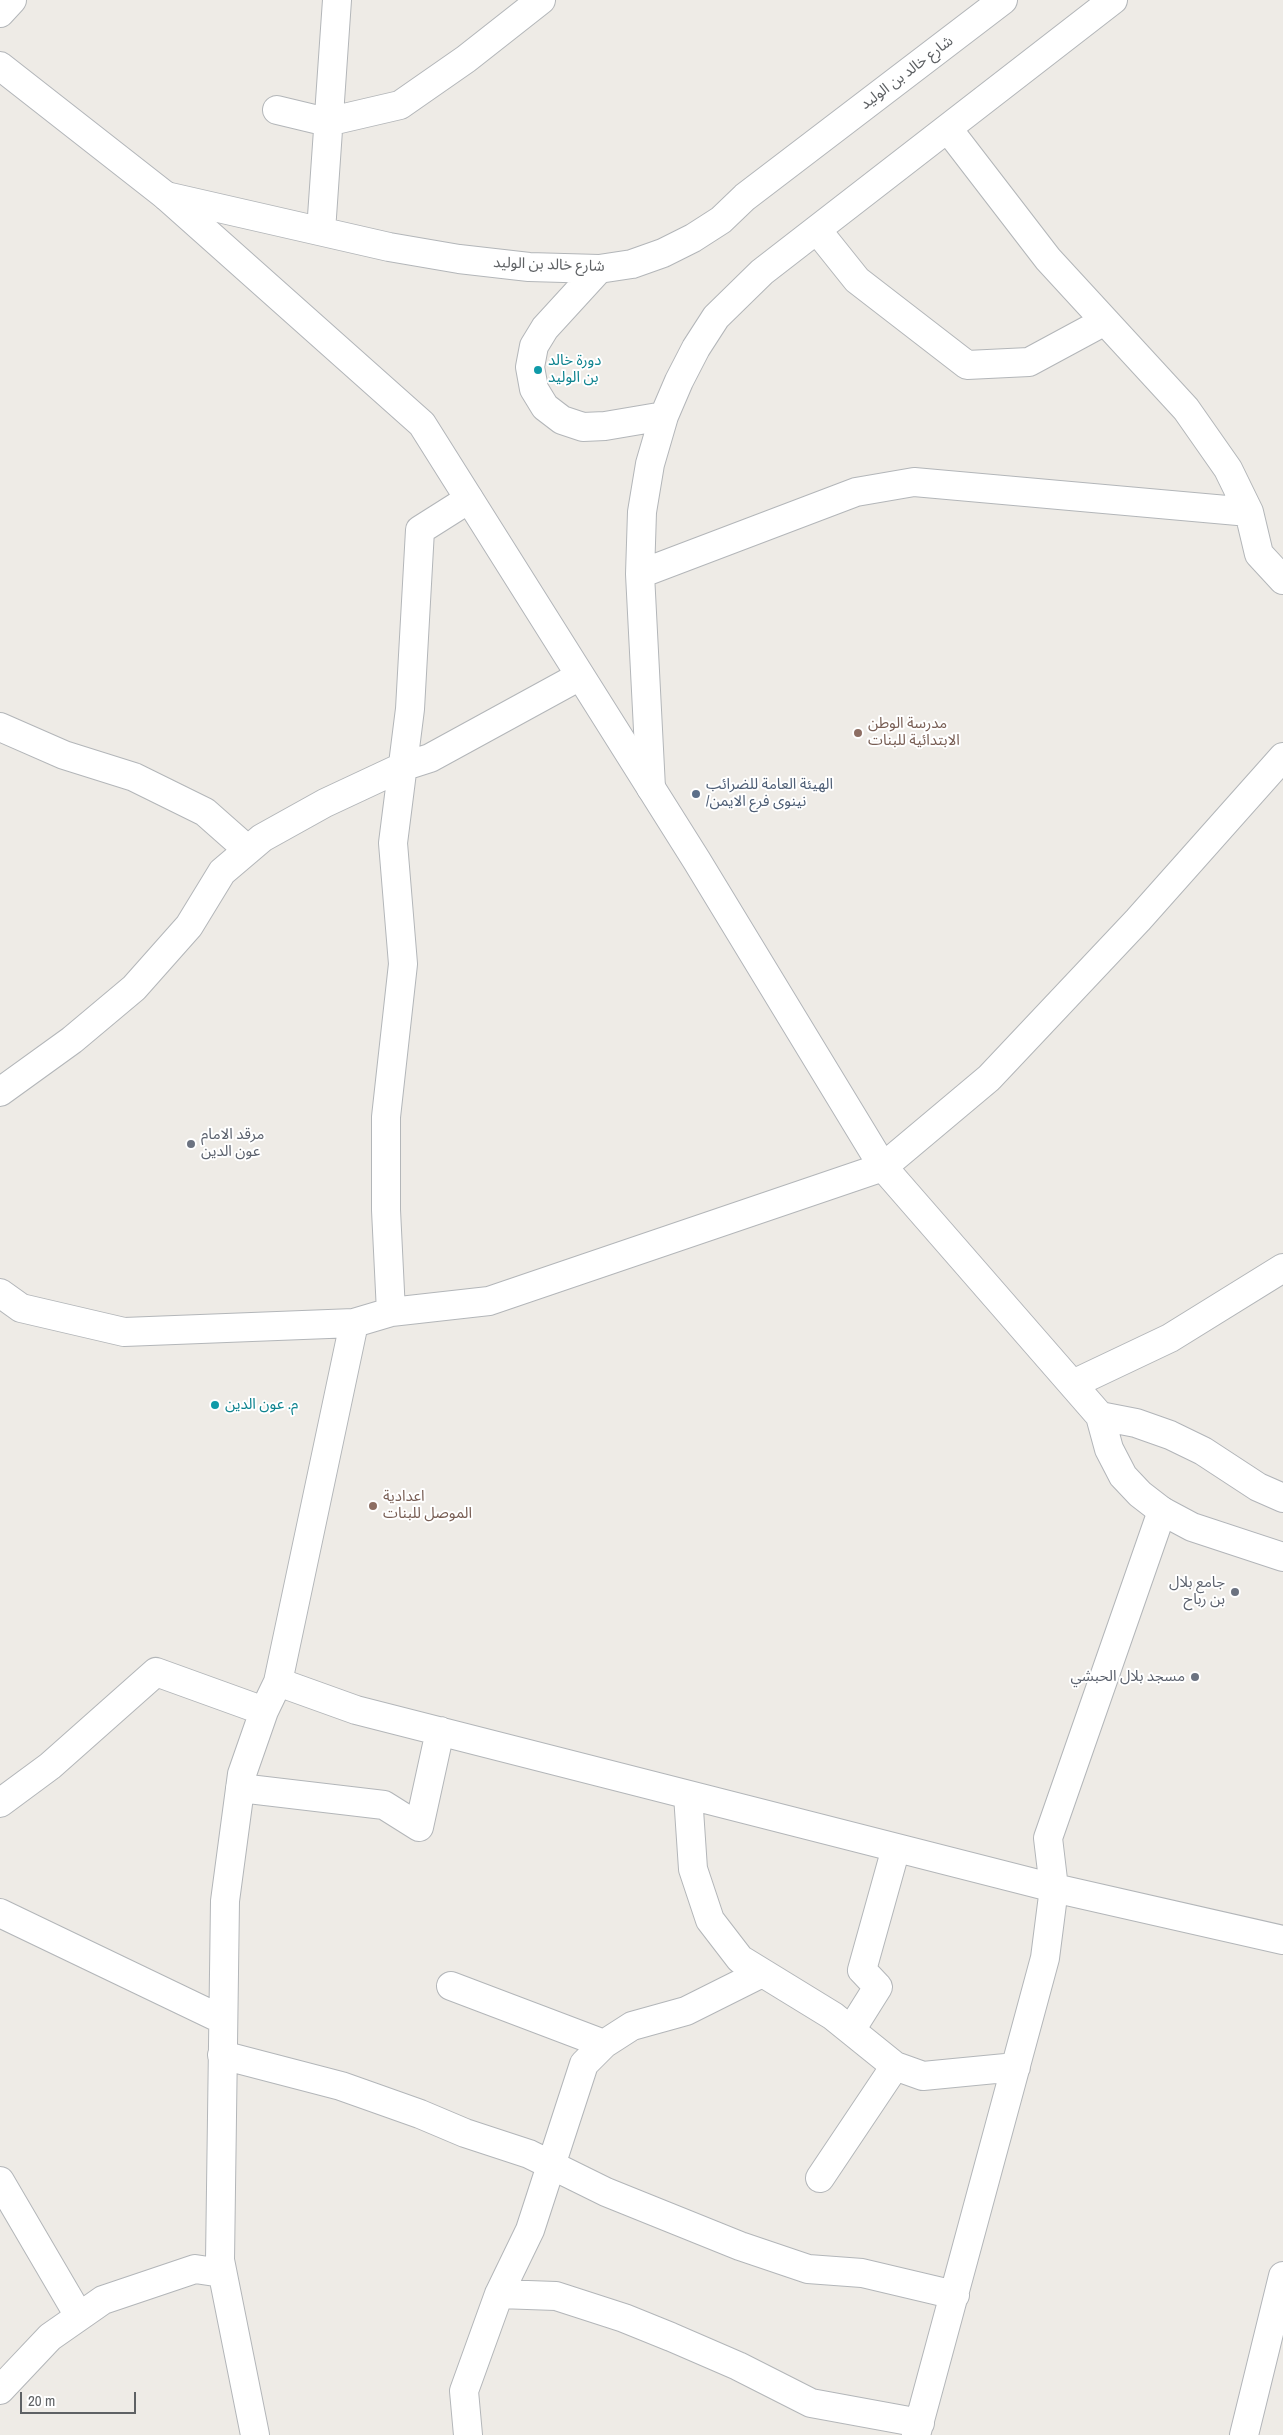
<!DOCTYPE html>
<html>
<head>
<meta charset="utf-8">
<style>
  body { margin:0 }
  #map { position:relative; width:1283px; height:2435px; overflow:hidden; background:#eeebe6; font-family:"Archivo Narrow",sans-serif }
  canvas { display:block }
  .scale { position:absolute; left:20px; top:2392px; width:116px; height:22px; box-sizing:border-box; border:2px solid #5e6164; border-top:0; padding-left:6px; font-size:15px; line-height:18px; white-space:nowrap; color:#5e6164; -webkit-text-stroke:4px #fff; paint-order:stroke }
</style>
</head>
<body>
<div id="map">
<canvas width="1283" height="2435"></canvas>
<div class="scale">20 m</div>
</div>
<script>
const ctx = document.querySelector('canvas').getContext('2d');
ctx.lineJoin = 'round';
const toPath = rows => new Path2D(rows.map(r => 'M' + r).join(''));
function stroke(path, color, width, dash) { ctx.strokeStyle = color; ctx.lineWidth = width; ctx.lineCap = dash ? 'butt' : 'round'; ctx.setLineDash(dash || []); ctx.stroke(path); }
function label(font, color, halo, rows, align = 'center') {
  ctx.font = font + ' "Archivo Narrow","Noto Sans Arabic",sans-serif'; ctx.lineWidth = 4; ctx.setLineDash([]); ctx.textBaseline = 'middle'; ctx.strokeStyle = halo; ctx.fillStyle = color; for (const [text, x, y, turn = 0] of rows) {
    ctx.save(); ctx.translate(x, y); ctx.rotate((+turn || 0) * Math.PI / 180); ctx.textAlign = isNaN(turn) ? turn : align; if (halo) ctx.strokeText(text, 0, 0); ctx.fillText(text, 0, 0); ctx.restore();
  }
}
const minor = toPath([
  [0,13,12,0],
  [277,110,327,122,400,105,466,59,541,0],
  [948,129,1048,259,1186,409,1228,469,1249,512,1259,554,1283,580],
  [166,196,389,247,459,259,529,267,599,269,632,264,663,253,693,238,721,220,745,197,1003,0],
  [817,230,857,280,967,365,1029,362,1105,321],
  [321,231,337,0],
  [599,269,545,328,534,346,530,367,534,389,545,407,562,420,583,427,605,426,664,416],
  [640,574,856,492,914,482,1249,512],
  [0,727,64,755,134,777,205,812,248,850],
  [651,788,640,574,642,512,650,464,664,416,679,381,696,348,716,317,762,272,1113,0],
  [0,1092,72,1040,134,988,189,926,222,872,262,838,325,803,402,767,430,758,580,676],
  [0,1293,21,1308,124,1332,354,1323,391,1312,489,1301,883,1167,989,1078,1138,920,1283,757],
  [391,1312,386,1210,386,1117,403,964,393,843,410,709,420,530,469,499],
  [1073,1384,1170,1338,1283,1268],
  [278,1682,354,1323],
  [240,1788,384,1805,419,1827,440,1731],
  [688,1795,693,1869,710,1920,740,1959,833,2016,895,2066,923,2076,1016,2067],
  [0,1803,50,1766,156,1672,264,1711],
  [0,1913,223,2020],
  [451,1986,604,2044,632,2026,686,2011,762,1973],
  [851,2030,878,1987,862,1970,896,1848],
  [222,2055,341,2086,420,2114,465,2133,529,2154,606,2192,740,2246,808,2269,862,2273,955,2295],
  [820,2178,895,2066],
  [0,2181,79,2316],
  [499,2294,556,2296,624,2318,671,2337,738,2366,811,2403,920,2423],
  [0,2390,50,2337,103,2300,195,2269,222,2273],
  [255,2435,220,2260,225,1901,242,1774,264,1711,278,1682,356,1710,1054,1888,1283,1940],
  [468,2435,464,2391,499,2294,530,2230,584,2064,604,2044],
  [916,2435,1045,1958,1054,1888,1048,1838,1162,1511]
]);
const secondary = toPath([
  [0,66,166,196,422,424,697,861,883,1167,1100,1416,1109,1449,1123,1476,1140,1494,1162,1511,1192,1527,1283,1557],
  [1100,1416,1136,1423,1170,1435,1203,1451,1258,1487,1283,1498],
  [1244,2435,1283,2276]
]);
const markers = [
  [538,370,5,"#0f9aa8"],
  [858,733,5,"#8d6e63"],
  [696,794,5,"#5c6f8a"],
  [191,1144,5,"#6b7280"],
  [215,1405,5,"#0f9aa8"],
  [373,1506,5,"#8d6e63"],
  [1235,1592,5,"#6b7280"],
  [1195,1677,5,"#6b7280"]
];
const streetNames = [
  ["شارع خالد بن الوليد",907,73,-37],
  ["شارع خالد بن الوليد",549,265,2]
];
const cultureNames = [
  ["دورة خالد",548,361],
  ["بن الوليد",548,378],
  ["م. عون الدين",225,1405]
];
const educationNames = [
  ["مدرسة الوطن",868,724],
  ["الابتدائية للبنات",868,741],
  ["اعدادية",383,1497],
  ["الموصل للبنات",383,1514]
];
const serviceNames = [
  ["الهيئة العامة للضرائب",706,785],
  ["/نينوى فرع الايمن",706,802]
];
const worshipNames = [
  ["مرقد الامام",201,1135,"left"],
  ["عون الدين",201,1152,"left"],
  ["جامع بلال",1225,1583],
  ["بن رباح",1225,1600],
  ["مسجد بلال الحبشي",1185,1677]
];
stroke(minor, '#b3b6b9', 30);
stroke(secondary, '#b2b5b9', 30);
stroke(minor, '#fff', 28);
stroke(secondary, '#fff', 28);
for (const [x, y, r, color] of markers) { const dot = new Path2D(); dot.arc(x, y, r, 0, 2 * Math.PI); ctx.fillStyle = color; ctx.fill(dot); stroke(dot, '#fff', 2); }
label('15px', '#5e6164', '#fff', streetNames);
label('15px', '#0d838f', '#fff', cultureNames, 'left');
label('15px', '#785e54', '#fff', educationNames, 'left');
label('15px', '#4e5e75', '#fff', serviceNames, 'left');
label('15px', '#5b616d', '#fff', worshipNames, 'right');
</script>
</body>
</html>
